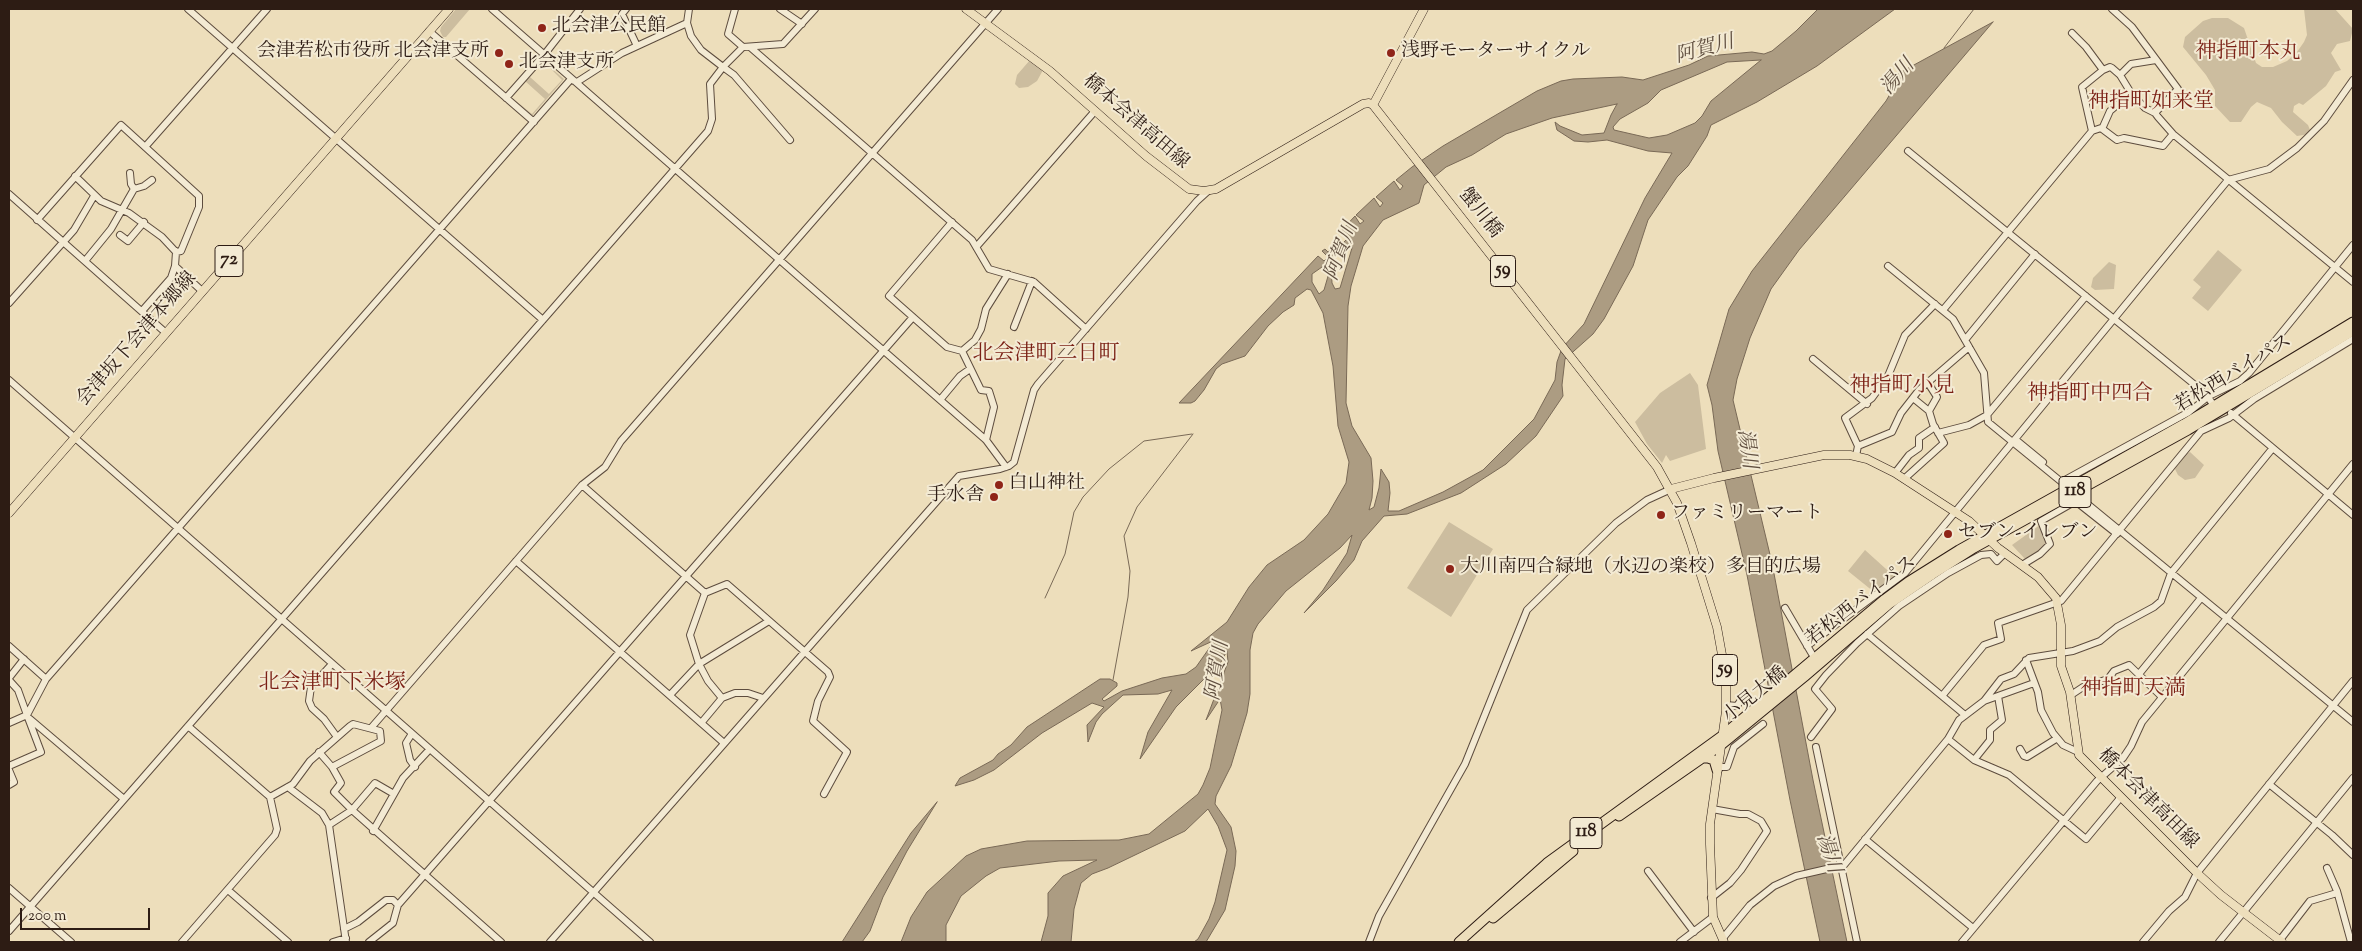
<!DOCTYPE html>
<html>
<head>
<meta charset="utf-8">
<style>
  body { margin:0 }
  #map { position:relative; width:2362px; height:951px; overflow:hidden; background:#eddebb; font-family:"Sorts Mill Goudy",serif }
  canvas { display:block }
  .frame { position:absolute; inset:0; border:10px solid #2d1c14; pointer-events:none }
  .scale { position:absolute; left:20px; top:908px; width:130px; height:22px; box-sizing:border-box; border:2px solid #2d1c14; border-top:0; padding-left:6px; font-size:15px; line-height:18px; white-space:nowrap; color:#2d1c14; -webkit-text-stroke:4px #f3ead3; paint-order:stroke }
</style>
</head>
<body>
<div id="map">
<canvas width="2362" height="951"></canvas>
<div class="frame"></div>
<div class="scale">200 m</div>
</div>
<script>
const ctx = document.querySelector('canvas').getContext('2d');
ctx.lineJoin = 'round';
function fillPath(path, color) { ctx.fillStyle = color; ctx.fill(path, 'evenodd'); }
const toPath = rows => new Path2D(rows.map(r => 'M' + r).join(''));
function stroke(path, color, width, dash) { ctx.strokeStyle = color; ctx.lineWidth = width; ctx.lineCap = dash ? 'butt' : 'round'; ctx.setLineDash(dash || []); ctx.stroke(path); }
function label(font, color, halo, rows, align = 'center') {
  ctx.font = font + ' "Sorts Mill Goudy","Noto Serif JP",serif'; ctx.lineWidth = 4; ctx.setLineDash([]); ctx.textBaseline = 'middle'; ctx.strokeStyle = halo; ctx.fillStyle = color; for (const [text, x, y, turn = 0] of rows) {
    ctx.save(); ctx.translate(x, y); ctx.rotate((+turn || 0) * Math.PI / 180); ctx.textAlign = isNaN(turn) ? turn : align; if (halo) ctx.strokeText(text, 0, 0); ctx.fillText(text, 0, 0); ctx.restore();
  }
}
const green = toPath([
  [456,9,470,9,446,37,443,37,440,31,441,27],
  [2304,9,2335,9,2353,29,2350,41,2337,44,2331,53,2341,70,2335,72,2326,86,2303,105,2299,103,2294,106,2293,112,2308,125,2310,130,2309,134,2297,136,2282,122,2271,108,2257,102,2251,107,2241,122,2230,122,2215,106,2215,90,2206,75,2183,47,2185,37,2203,21,2212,18,2228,18,2244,28,2256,63,2262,67,2273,67,2287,61,2297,52,2304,42,2307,35],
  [1030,60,1043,70,1037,81,1028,87,1019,88,1015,84,1017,75],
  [543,61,564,79,532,116,511,97,532,114,545,99,525,81,530,77,549,94,562,80],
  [2218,250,2242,270,2208,311,2192,298,2201,287,2193,280],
  [2109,262,2116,265,2114,289,2095,290,2091,287,2093,278],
  [1690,373,1698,385,1706,449,1670,461,1666,455,1662,463,1647,444,1635,422,1660,393],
  [2190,452,2204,465,2195,478,2185,480,2178,475,2175,469,2186,454],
  [1449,522,1493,549,1451,617,1407,588],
  [2040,525,2049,542,2038,555,2025,559,2012,545],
  [1865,550,1896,578,1874,592,1848,571]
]);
const water = toPath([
  [1818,9,1895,9,1817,66,1757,102,1711,125,1707,136,1688,166,1677,177,1648,220,1633,266,1604,319,1593,334,1565,359,1562,385,1563,396,1536,436,1506,464,1461,493,1407,514,1384,516,1362,541,1354,560,1336,581,1304,613,1323,590,1347,553,1352,535,1340,548,1286,591,1258,624,1253,633,1250,650,1250,694,1247,713,1231,766,1216,796,1215,804,1231,827,1236,851,1235,866,1225,910,1206,942,1194,942,1198,939,1209,919,1215,902,1227,850,1218,826,1208,809,1185,831,1108,868,1092,874,1081,883,1074,909,1071,942,1041,942,1048,916,1048,893,1063,876,1097,860,1059,861,1000,868,986,876,961,896,946,925,946,942,901,942,911,917,927,892,966,856,981,849,1027,841,1119,840,1149,834,1198,794,1203,785,1210,768,1222,710,1220,699,1206,720,1228,662,1227,651,1221,662,1176,707,1140,759,1148,732,1172,690,1158,694,1123,695,1102,714,1096,722,1088,742,1087,725,1104,707,1092,703,1042,733,994,770,974,780,955,786,960,778,993,760,998,754,1011,745,1027,727,1100,679,1110,679,1117,683,1117,686,1102,699,1104,701,1122,691,1162,678,1186,674,1196,667,1215,640,1191,651,1227,622,1249,587,1267,565,1304,540,1328,514,1346,483,1349,462,1338,426,1333,366,1323,313,1311,290,1307,289,1295,298,1294,305,1283,312,1268,326,1245,356,1222,364,1216,369,1204,390,1195,401,1191,403,1179,403,1318,256,1324,261,1328,257,1322,251,1325,249,1328,252,1339,241,1343,243,1347,239,1340,232,1355,216,1360,224,1364,221,1356,215,1374,198,1380,207,1383,203,1376,197,1394,181,1400,190,1403,186,1396,180,1412,167,1443,146,1537,91,1561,81,1573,79,1622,77,1643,80,1689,65,1708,56,1752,52,1764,54,1772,51,1796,31,1818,9],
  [1761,60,1711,101,1702,116,1695,123,1667,135,1649,138,1614,130,1613,127,1620,119,1648,103,1661,90,1727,62,1761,60],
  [1617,104,1611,115,1604,133,1582,135,1560,126,1555,122,1557,130,1574,141,1588,142,1607,140,1648,151,1672,153,1645,198,1584,324,1562,348,1557,362,1555,380,1534,419,1483,470,1443,492,1399,511,1388,511,1390,493,1389,482,1381,469,1379,488,1374,507,1369,510,1372,498,1373,481,1371,458,1352,426,1346,403,1348,306,1351,286,1363,246,1383,220,1419,203,1424,185,1446,167,1472,155,1506,134,1552,118,1617,104],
  [1351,243,1352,248,1340,288,1335,289,1332,283,1331,266,1324,290,1319,294,1312,282,1312,274,1332,260,1339,249,1351,243],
  [1993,22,1799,250,1771,289,1750,338,1737,379,1733,400,1772,563,1813,780,1847,942,1820,942,1790,800,1747,575,1718,451,1712,405,1707,385,1729,309,1752,271,1886,101,1894,87,1890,78,1993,22],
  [937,802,907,851,883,897,870,931,862,942,842,942,911,833,937,802]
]);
const stream = toPath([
  [1944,48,1974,9],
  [1045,598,1065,554,1074,512,1083,497,1109,469,1144,441,1192,434],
  [1113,680,1128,597,1130,571,1124,536,1137,507,1193,434]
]);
const minor = toPath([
  [188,9,543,320],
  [492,9,986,440,1006,467],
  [626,9,622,14,637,46],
  [735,9,728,34,743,47],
  [780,9,802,24],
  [2112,9,2132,27,2178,89,2155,113,2158,117,2173,134,2353,282],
  [429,31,534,122],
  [2072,33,2086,47,2103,70,2110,67,2112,68,2120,75,2131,93,2145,108,2155,113],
  [750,47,972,240,989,269,1034,282,1086,329],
  [2120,75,2131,64,2156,60],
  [574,81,577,82,622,53,687,23,689,9],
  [506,98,544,55,580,9],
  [2102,129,2110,111,2131,93],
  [2092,131,2082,87,2103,70],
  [790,140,734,75,723,67,743,47,783,44,815,9],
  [145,147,267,9],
  [1908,151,2206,394,2214,406],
  [130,173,131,184,134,189],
  [75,176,101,201,129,213,162,237,176,252,175,266,202,291],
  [9,194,166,333],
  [37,220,121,125,199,196,199,207,181,251,176,252],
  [952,222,889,296,947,347,962,351,975,340,981,329,986,309,1008,274],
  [120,235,128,241,144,222],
  [977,246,1095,111],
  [85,261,111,229,134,189,144,186,152,180],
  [1888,266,1953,319,1984,373,1988,422,2064,484],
  [9,303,74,230,94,196],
  [1943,310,2092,131,2101,128,2117,140,2124,138,2163,146,2173,134],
  [142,311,171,278,175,266],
  [1014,327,1032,281],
  [1965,340,2035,254],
  [962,351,981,390,989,391,994,407,986,440],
  [1813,359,1867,404],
  [9,380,650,942],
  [1928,383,1937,397,1929,411],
  [940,400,960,376,970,369],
  [2231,413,2353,515],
  [1938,433,1969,425,1987,415,2086,296],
  [2015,439,2043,462],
  [1858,446,1892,432,1901,413,1919,390,1969,347],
  [1856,456,1858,446,1845,418,1872,398,1888,376,1905,335,1935,304],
  [1895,473,1909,455,1919,448,1919,438,1935,427],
  [1904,479,1944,443,1933,424,1929,411,1913,398],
  [2065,480,2189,412,2209,396,2240,381,2249,373,2353,245],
  [582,485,705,593],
  [2079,497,2353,722],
  [2074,500,2117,534],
  [516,561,724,743],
  [2022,565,2040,554,2050,544,2041,521,2076,501],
  [1785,608,1812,654],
  [769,621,699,664,690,635,705,593,727,584,828,672,830,677,818,701,813,721,847,752,824,794],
  [1867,634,1965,715],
  [9,646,46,679,27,715],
  [1807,646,1905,573,2228,180,2269,169,2297,148,2324,121,2353,80],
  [2026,660,2038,692,2041,710,2053,733,2063,745,2078,752],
  [332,664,311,687,309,701,312,708,324,719,337,737],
  [2139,674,2201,598],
  [9,678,24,659],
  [46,679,571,79],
  [9,680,18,690,27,715],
  [670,695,699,664,708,681,722,698,702,722],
  [2071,695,2083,687,2108,679,2114,671,2129,665,2162,697],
  [1942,696,1984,645,2001,639,1998,623,2061,601,2201,431,2229,418,2254,399,2353,339],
  [722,698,735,693,748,693,763,698],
  [1984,701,2034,683],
  [1726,705,1737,706,1745,694],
  [30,719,124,799],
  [9,723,27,715,41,752,9,766],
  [188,726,270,797],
  [371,728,582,485,605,467,621,441,998,9],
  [411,735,406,743,410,760,415,767],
  [1811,737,1832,709,1815,689,1826,675,1857,643,1899,606,1948,573,1981,555,1991,554,1997,561,2005,553],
  [1948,739,1974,760,2009,775,2086,839,2121,797],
  [1816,747,1857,942],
  [2020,749,2024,756,2027,757,2056,739],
  [319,752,332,767],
  [1974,760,1990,740,1990,730,2002,720,1998,696],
  [1718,767,1727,767,1734,747,1763,724],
  [9,770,14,782,9,785],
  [2269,784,2332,835,2353,855],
  [288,787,322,813,329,825,346,942],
  [329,825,352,810,501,942],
  [373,831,403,778,429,750],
  [1865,839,1973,928],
  [2327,868,2337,891,2351,942],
  [1648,871,1694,932],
  [9,888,71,942],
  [228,890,288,942],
  [1711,898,1730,883,1741,870,1767,831,1761,821,1748,814,1740,814,1712,809],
  [344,929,358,922,386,900,393,900,398,905],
  [9,931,708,131,712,119,710,84,723,67,701,50,691,36,687,23],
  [1723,938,1750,905,1774,886,1796,876,1844,865,1948,739,1959,720,1984,701,2001,679,2014,674,2029,658,2073,651,2100,641,2117,627,2154,607,2161,601,2171,573,2272,449],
  [2280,940,2310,901,2337,893],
  [182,942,275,835,277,829,270,797,293,784,310,761,350,726,353,724,380,731,381,741,332,767,341,783,334,792,352,810,375,783,394,794],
  [333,942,346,938],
  [369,942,393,923,398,905,913,317],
  [550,942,959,476,1000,469,1009,466,1014,462,1034,390,1038,384,1197,201,1208,191],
  [1369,942,1379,916,1465,764,1527,610,1616,523,1647,500,1671,489],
  [1680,942,1713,917],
  [1962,942,2097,781,2123,758,2131,746,2142,722,2353,464],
  [2143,942,2169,911,2185,897,2197,873,2353,681],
  [2219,942,2353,778]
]);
const major = toPath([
  [966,9,1050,71,1146,156,1189,189,1204,191,1216,189,1363,104,1369,103,1373,105],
  [1424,9,1373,105,1657,467,1677,503,1691,543,1717,627,1726,677,1726,711,1710,824,1710,844,1713,917,1724,942],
  [1671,489,1714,478,1824,455,1850,455,1867,459,1895,473,1969,521,1998,548,2038,577,2056,598,2061,625,2061,666,2070,692,2079,755,2197,873,2221,895,2282,942],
  [9,513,449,9]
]);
const highway = toPath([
  [1703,758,1708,758,1714,760,1717,770],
  [1619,816,1721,745,1804,677,1889,604,1933,574,1974,548,2188,430,2353,331],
  [1493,918,1573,851],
  [1459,942,1547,863,1722,736,1885,599,1908,582,1959,550,2184,424,2353,322]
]);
const markers = [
  [542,28,5,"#8f2418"],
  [499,53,5,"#8f2418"],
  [1391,53,5,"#8f2418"],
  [509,64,5,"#8f2418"],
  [999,485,5,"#8f2418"],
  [994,497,5,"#8f2418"],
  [1661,515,5,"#8f2418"],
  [1948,534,5,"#8f2418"],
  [1450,569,5,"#8f2418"]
];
const shields = [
  [229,261,28],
  [1503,271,25],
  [2075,492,32],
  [1725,670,25],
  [1586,833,32]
];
const shieldNames = [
  ["72",229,261],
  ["59",1503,271],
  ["118",2075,492],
  ["59",1725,670],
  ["118",1586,833]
];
const poiNames = [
  ["北会津公民館",552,28],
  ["会津若松市役所 北会津支所",489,53,"right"],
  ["浅野モーターサイクル",1401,53],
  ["北会津支所",519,64],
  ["白山神社",1009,485],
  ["手水舎",984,497,"right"],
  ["ファミリーマート",1671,515],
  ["セブン-イレブン",1958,534],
  ["大川南四合緑地（水辺の楽校）多目的広場",1460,569]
];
const streetNames = [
  ["橋本会津高田線",1135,123,41],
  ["蟹川橋",1479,214,52],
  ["会津坂下会津本郷線",138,340,-49],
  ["若松西バイパス",2234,375,-31],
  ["若松西バイパス",1862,602,-38],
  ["小見大橋",1756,696,-39],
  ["橋本会津高田線",2147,800,45]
];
const waterNames = [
  ["阿賀川",1705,51,-15],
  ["湯川",1899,78,-49],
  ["阿賀川",1343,252,-69],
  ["湯川",1745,449,82],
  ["阿賀川",1219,671,-81],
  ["湯川",1827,854,72]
];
const quarterNames = [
  ["神指町本丸",2248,53],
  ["神指町如来堂",2151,103],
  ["北会津町二日町",1046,355],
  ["神指町小見",1902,387],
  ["神指町中四合",2090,395],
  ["北会津町下米塚",332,684],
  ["神指町天満",2133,690]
];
fillPath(green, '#ccbd9f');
fillPath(water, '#ac9c82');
stroke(water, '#796956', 1);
stroke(stream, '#796956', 1);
stroke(minor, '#5d4c3e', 8);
stroke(major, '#2d1c14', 9);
stroke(highway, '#2d1c14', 11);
stroke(minor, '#f3ead3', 6);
stroke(major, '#eddebb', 8);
stroke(highway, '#eddebb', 9);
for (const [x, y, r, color] of markers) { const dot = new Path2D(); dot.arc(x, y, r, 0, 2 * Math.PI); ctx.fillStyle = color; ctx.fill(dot); stroke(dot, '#f3ead3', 2); }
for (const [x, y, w] of shields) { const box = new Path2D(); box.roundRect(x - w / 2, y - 15.5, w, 31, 4); ctx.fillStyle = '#f3ead3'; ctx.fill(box); stroke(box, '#2d1c14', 1); }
label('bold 18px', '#2d1c14', null, shieldNames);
label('19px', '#2d1c14', '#f3ead3', poiNames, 'left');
label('19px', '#2d1c14', '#f3ead3', streetNames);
label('italic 20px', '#604f40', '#f3ead3', waterNames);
label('21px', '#7a1f14', '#f3ead3', quarterNames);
</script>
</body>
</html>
